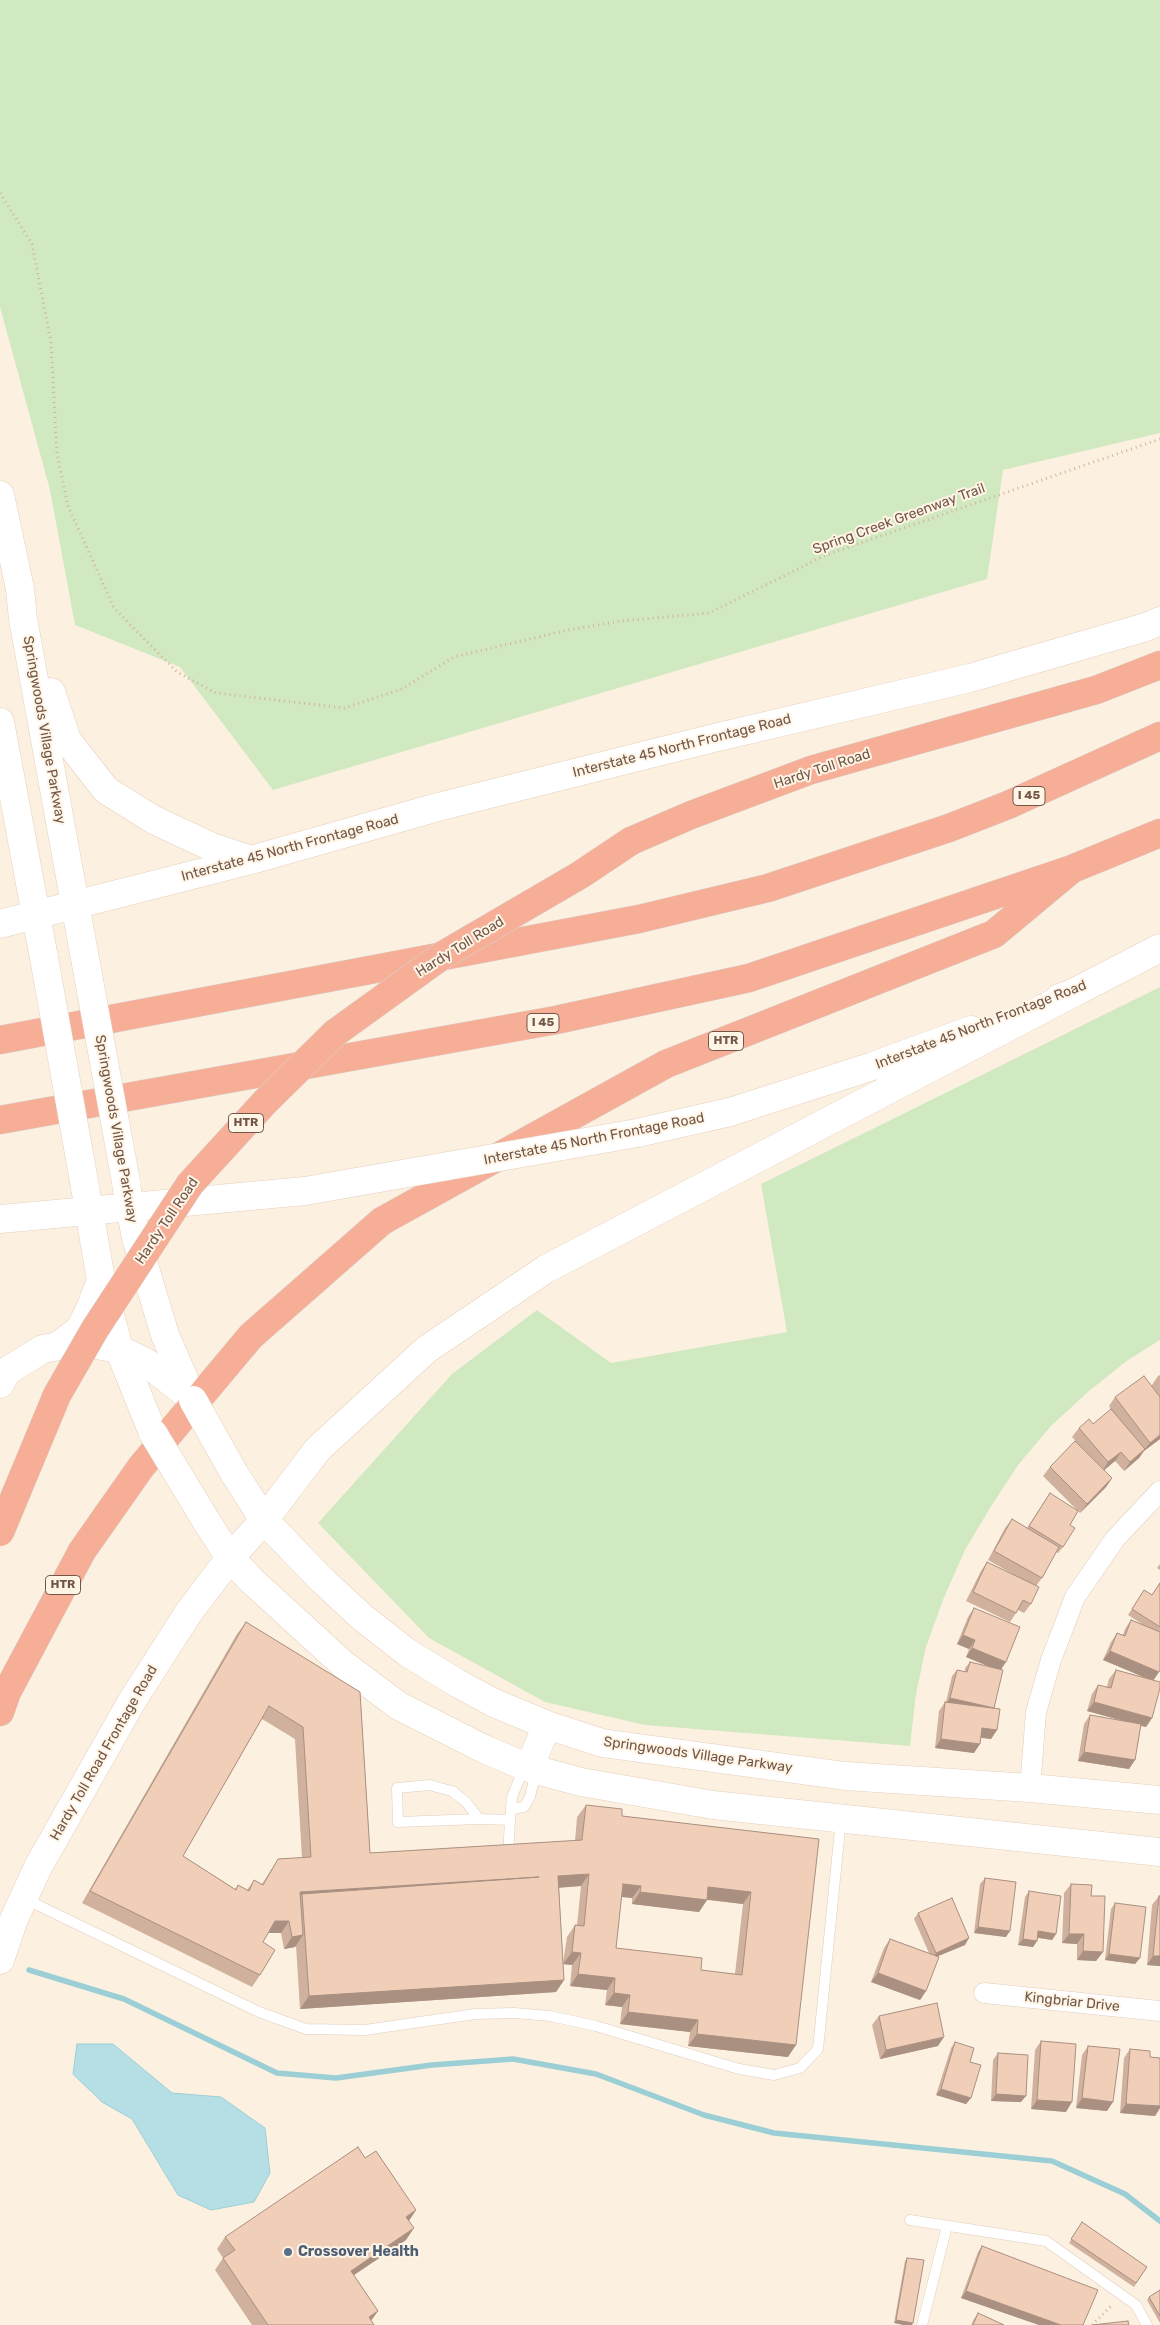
<!DOCTYPE html>
<html>
<head>
<meta charset="utf-8">
<style>
  body { margin:0 }
  canvas { display:block; background:#fcf1e0 }
</style>
</head>
<body>
<canvas width="1160" height="2325"></canvas>
<script>
const ctx = document.querySelector('canvas').getContext('2d');
ctx.lineJoin = 'round';
function fillPath(path, color) { ctx.fillStyle = color; ctx.fill(path, 'evenodd'); }
const toPath = rows => new Path2D(rows.map(r => 'M' + r).join(''));
function stroke(path, color, width, dash) { ctx.strokeStyle = color; ctx.lineWidth = width; ctx.lineCap = dash ? 'butt' : 'round'; ctx.setLineDash(dash || []); ctx.stroke(path); }
function label(font, color, halo, rows, align = 'center') {
  ctx.font = font + ' Rubik,sans-serif'; ctx.lineWidth = 4; ctx.setLineDash([]); ctx.textBaseline = 'middle'; ctx.strokeStyle = halo; ctx.fillStyle = color; for (const [text, x, y, turn = 0] of rows) {
    ctx.save(); ctx.translate(x, y); ctx.rotate((+turn || 0) * Math.PI / 180); ctx.textAlign = isNaN(turn) ? turn : align; if (halo) ctx.strokeText(text, 0, 0); ctx.fillText(text, 0, 0); ctx.restore();
  }
}
const green = toPath([
  [0,0,1160,0,1160,433,1003,470,987,579,273,790,180,667,75,625,50,490,0,307],
  [1160,987,1160,1340,1128,1360,1089,1391,1051,1426,1018,1465,990,1508,965,1550,943,1600,926,1647,916,1694,910,1746,645,1725,545,1702,429,1638,318,1523,452,1374,537,1310,611,1363,787,1332,761,1184]
]);
const water = toPath([
  [77,2044,113,2044,172,2093,221,2097,265,2128,270,2173,254,2202,211,2210,178,2195,132,2119,102,2102,73,2074,77,2044]
]);
const stream = toPath([
  [29,1970,124,1999,277,2073,336,2078,432,2065,513,2059,596,2074,704,2115,774,2133,1052,2161,1125,2194,1160,2221]
]);
const path = toPath([
  [0,193,32,244,51,342,57,454,68,506,114,608,177,672,216,693,344,708,402,689,454,657,568,630,621,621,709,613,826,555,1160,439],
  [1092,2325,1113,2304]
]);
const lane = toPath([
  [513,1809,524,1807,530,1797,533,1784,530,1771],
  [479,1819,398,1822,397,1788,430,1785,440,1788,452,1791,466,1802,479,1819,510,1820,512,1797,520,1777,528,1768],
  [508,1856,510,1820],
  [25,1899,259,2012,306,2029,365,2030,475,2014,514,2013,550,2016,596,2026,739,2069,774,2075,800,2068,818,2049,841,1819],
  [910,2220,1046,2241,1136,2305,1147,2325],
  [922,2325,947,2226]
]);
const street = toPath([
  [1030,1788,1036,1712,1051,1660,1075,1597,1115,1539,1160,1491],
  [984,1993,1160,2011]
]);
const secondary = toPath([
  [0,495,20,589,23,619,84,953],
  [51,692,67,740,106,790,154,820,212,847,251,860],
  [0,722,44,958],
  [0,924,251,860,438,807,714,738,970,678,1146,627,1160,621],
  [1059,998,1075,992,1160,948],
  [637,1133,730,1112,873,1066,971,1030],
  [127,1190,136,1238,165,1335,193,1400],
  [86,1193,101,1280,119,1349,153,1433],
  [0,1219,305,1191],
  [58,1346,80,1329,90,1309,101,1280],
  [0,1384,7,1371,43,1349,79,1342,119,1349,147,1363,190,1397],
  [234,1473,264,1520,321,1579,363,1618,408,1653,457,1683,494,1703,547,1725,602,1743,845,1776,1030,1788,1160,1800],
  [205,1519,230,1558,251,1580,344,1665,399,1706,484,1749,529,1768,581,1782,713,1805,1160,1852],
  [529,1768,547,1725],
  [0,1960,14,1919,38,1867,132,1701,189,1612,230,1558,264,1520,318,1449,427,1349,546,1269,1075,992]
]);
const highway = toPath([
  [631,841,691,815,811,770,1096,690,1160,665],
  [0,1040,639,919,768,888,949,828,1008,805,1160,736],
  [0,1120,556,1020,749,978,1072,869,1160,833],
  [0,1712,7,1692,82,1551,141,1467,251,1336,382,1221,666,1064,994,934,1072,869]
]);
const secondaryBridge = toPath([
  [84,953,126,1182],
  [44,958,85,1187],
  [305,1191,637,1133],
  [193,1400,234,1473],
  [153,1433,205,1519]
]);
const highwayBridge = toPath([
  [0,1532,57,1395,95,1329,190,1184,265,1102,335,1033,443,955,580,875,631,841]
]);
const wall = toPath([
  [1160,1375,1160,1439,1144,1451,1139,1458,1124,1471,1115,1461,1104,1470,1112,1478,1106,1487,1080,1513,1078,1511,1070,1525,1063,1547,1058,1553,1056,1552,1042,1578,1036,1586,1031,1604,1024,1613,1018,1610,1010,1622,966,1601,981,1571,987,1562,1016,1576,988,1560,1005,1528,1012,1519,1027,1528,1046,1499,1077,1510,1043,1476,1050,1467,1076,1441,1072,1437,1079,1428,1093,1424,1113,1412,1109,1406,1115,1397,1152,1385,1158,1376],
  [1160,1564,1160,1570,1157,1568],
  [1160,1583,1160,1670,1153,1680,1152,1718,1146,1727,1141,1726,1135,1760,1129,1769,1078,1761,1084,1724,1090,1715,1124,1721,1087,1711,1092,1694,1098,1685,1107,1687,1109,1679,1116,1670,1144,1677,1103,1660,1111,1642,1117,1633,1123,1635,1125,1629,1131,1620,1142,1624,1128,1615,1144,1590,1152,1595],
  [974,1608,1001,1670,994,1708,997,1730,991,1739,981,1738,974,1753,935,1748,939,1711,945,1702,946,1702,952,1676,957,1670,965,1672,965,1668,970,1662,990,1667,966,1657,969,1649,957,1644,968,1617],
  [246,1622,360,1692,370,1853,575,1841,577,1817,586,1805,622,1816,819,1839,788,2057,688,2046,690,2032,620,2024,622,2007,605,2005,607,1990,570,1986,572,1965,563,1964,564,1980,556,1992,300,2009,296,1945,295,1947,284,1949,281,1933,268,1933,263,1942,260,1975,252,1987,82,1903,237,1634],
  [262,1719,295,1739,302,1858,278,1859,262,1884,254,1880,247,1890,238,1885,235,1889,183,1856],
  [581,1886,577,1925,575,1925,567,1937,563,1963,559,1888],
  [621,1897,632,1898,632,1904,699,1912,707,1900,743,1904,735,1974,701,1970,616,1948],
  [985,1878,1006,1937,974,1933,980,1884],
  [1071,1884,1091,1896,1103,1952,1096,1961,1077,1960,1077,1944,1062,1943,1064,1893],
  [1029,1891,1056,1934,1052,1940,1038,1938,1037,1941,1033,1947,1018,1945,1025,1897],
  [1159,1896,1160,1896,1160,1966,1147,1965,1152,1905],
  [1115,1903,1140,1958,1135,1964,1105,1960,1111,1909],
  [918,1913,965,1945,938,1956,926,1991,920,2000,871,1982,884,1948,890,1939,929,1953,914,1919],
  [879,2016,938,2046,880,2059,872,2025],
  [1041,2041,1066,2112,1031,2109,1035,2050],
  [955,2042,970,2062,971,2098,966,2104,936,2095,951,2048],
  [1088,2046,1107,2111,1076,2108,1082,2055],
  [1130,2049,1150,2057,1160,2058,1160,2108,1155,2116,1120,2113,1124,2058],
  [998,2053,1021,2102,991,2101,993,2060],
  [365,2158,416,2210,409,2221,406,2240,354,2275,378,2311,371,2321,374,2325,252,2325,215,2270,223,2258,217,2249,225,2237],
  [1082,2222,1147,2267,1134,2287,1069,2243],
  [982,2246,1083,2325,1039,2325,961,2298,978,2252],
  [907,2258,913,2323,894,2323,905,2261],
  [1160,2290,1160,2323,1147,2300,1149,2297],
  [978,2313,1004,2325,971,2325,974,2319]
]);
const shadedWall = toPath([
  [1160,1435,1160,1439,1144,1451,1139,1458,1124,1471,1130,1462,1144,1450,1150,1443],
  [1121,1452,1115,1461,1102,1472,1108,1462],
  [1112,1478,1106,1487,1080,1513,1087,1504],
  [963,1635,975,1640,969,1649,957,1644],
  [972,1648,1006,1662,1000,1671,966,1657],
  [1110,1651,1159,1672,1153,1681,1103,1660],
  [950,1698,994,1708,946,1704],
  [1094,1702,1152,1718,1146,1727,1087,1711],
  [982,1728,997,1730,991,1739,976,1737],
  [941,1739,980,1744,974,1753,935,1748],
  [1084,1752,1135,1760,1129,1769,1078,1761],
  [589,1874,581,1886,550,1888,558,1876],
  [539,1877,302,1894,295,1903,300,1892],
  [623,1884,641,1886,632,1898,614,1896],
  [708,1887,751,1892,743,1904,703,1899,707,1900,699,1912,632,1904,640,1892],
  [275,1921,289,1921,281,1933,267,1933],
  [978,1927,1010,1931,1006,1937,974,1933],
  [1038,1931,1056,1934,1052,1940,1034,1937],
  [1069,1934,1084,1934,1077,1944,1062,1943],
  [303,1935,295,1947,284,1949,292,1937],
  [969,1938,965,1945,931,1959,936,1953],
  [1023,1939,1037,1941,1033,1947,1018,1945],
  [1083,1951,1103,1952,1096,1961,1077,1960],
  [572,1952,581,1953,572,1965,563,1964],
  [1109,1954,1140,1958,1135,1964,1105,1960],
  [1153,1956,1160,1956,1160,1966,1147,1965],
  [878,1973,926,1991,920,2000,871,1982],
  [578,1974,615,1978,607,1990,570,1986],
  [564,1980,556,1992,300,2009,309,1996],
  [614,1993,630,1995,622,2007,605,2005],
  [628,2012,698,2020,690,2032,620,2024],
  [697,2034,796,2045,788,2057,688,2046],
  [944,2037,938,2046,880,2059,886,2050],
  [941,2089,971,2098,966,2104,936,2095],
  [996,2094,1026,2096,1021,2102,991,2101],
  [1082,2098,1113,2102,1107,2111,1076,2108],
  [1037,2100,1072,2102,1066,2112,1031,2109],
  [1126,2104,1160,2106,1160,2108,1155,2116,1120,2113],
  [416,2210,408,2222,406,2217],
  [414,2228,406,2240,342,2283,351,2271],
  [966,2291,1061,2325,1039,2325,961,2298],
  [378,2311,369,2323,369,2317],
  [896,2320,913,2323,912,2325,903,2325,894,2323]
]);
const building = toPath([
  [1144,1376,1160,1397,1160,1435,1150,1443,1115,1397,1144,1376],
  [1111,1409,1145,1449,1130,1462,1121,1452,1108,1462,1079,1428,1089,1419,1093,1424,1111,1409],
  [1075,1441,1112,1478,1087,1504,1050,1467,1075,1441],
  [1050,1493,1078,1511,1070,1525,1075,1528,1063,1547,1029,1526,1050,1493],
  [1012,1519,1059,1547,1042,1578,994,1551,1012,1519],
  [987,1562,1039,1587,1031,1604,1023,1600,1016,1613,973,1592,987,1562],
  [1160,1583,1160,1627,1132,1609,1144,1590,1152,1595,1160,1583],
  [974,1608,1020,1627,1006,1662,972,1648,975,1640,963,1635,974,1608],
  [1131,1620,1160,1632,1160,1670,1159,1672,1110,1651,1117,1633,1125,1636,1131,1620],
  [246,1622,360,1692,370,1853,582,1840,586,1805,622,1809,622,1816,819,1839,796,2045,697,2034,698,2020,628,2012,630,1995,614,1993,615,1978,578,1974,581,1953,572,1952,575,1925,584,1926,589,1874,558,1876,564,1980,309,1996,302,1894,539,1877,300,1892,303,1935,292,1937,289,1921,275,1921,263,1942,275,1950,260,1975,90,1891,246,1622],
  [269,1706,303,1727,311,1857,278,1859,263,1885,254,1880,249,1891,238,1885,236,1890,183,1856,269,1706],
  [623,1884,641,1886,640,1892,707,1900,708,1887,751,1892,742,1975,701,1970,702,1958,616,1948,623,1884],
  [970,1662,1003,1670,994,1708,950,1698,957,1670,967,1672,970,1662],
  [1116,1670,1160,1682,1160,1688,1152,1718,1094,1702,1098,1685,1111,1688,1116,1670],
  [945,1702,1000,1709,997,1730,982,1728,980,1744,941,1739,945,1702],
  [1090,1715,1141,1724,1135,1760,1084,1752,1090,1715],
  [985,1878,1016,1882,1010,1931,978,1927,985,1878],
  [1071,1884,1092,1885,1091,1896,1105,1896,1103,1952,1083,1951,1084,1934,1069,1934,1071,1884],
  [1029,1891,1061,1896,1056,1934,1038,1931,1037,1941,1023,1939,1029,1891],
  [1159,1896,1160,1896,1160,1956,1153,1956,1159,1896],
  [952,1898,969,1938,936,1953,918,1913,952,1898],
  [1115,1903,1146,1907,1140,1958,1109,1954,1115,1903],
  [890,1939,939,1957,926,1991,878,1973,890,1939],
  [937,2003,944,2037,886,2050,879,2016,937,2003],
  [1041,2041,1076,2044,1072,2102,1037,2100,1041,2041],
  [955,2042,974,2048,970,2062,981,2065,971,2098,941,2089,955,2042],
  [1088,2046,1120,2049,1113,2102,1082,2098,1088,2046],
  [1130,2049,1150,2051,1150,2057,1160,2058,1160,2106,1126,2104,1130,2049],
  [998,2053,1028,2055,1026,2096,996,2094,998,2053],
  [358,2147,365,2158,376,2151,416,2210,406,2217,414,2228,351,2271,378,2311,369,2317,374,2325,268,2325,223,2258,235,2250,225,2237,358,2147],
  [1082,2222,1147,2267,1136,2283,1071,2239,1082,2222],
  [982,2246,1098,2290,1083,2325,1061,2325,966,2291,982,2246],
  [907,2258,924,2260,913,2323,896,2320,907,2258],
  [1160,2290,1160,2316,1149,2297,1160,2290],
  [978,2313,1004,2325,973,2325,978,2313],
  [1128,2321,1129,2325,1092,2325,1128,2321]
]);
const markers = [
  [288,2252,5,"#5c6f8a"]
];
const shields = [
  [1029,796,32],
  [543,1023,32],
  [726,1041,35],
  [246,1123,35],
  [63,1585,35]
];
const shieldNames = [
  ["I 45",1029,796],
  ["I 45",543,1023],
  ["HTR",726,1041],
  ["HTR",246,1123],
  ["HTR",63,1585]
];
const streetNames = [
  ["Spring Creek Greenway Trail",899,519,-20],
  ["Springwoods Village Parkway",44,730,80],
  ["Interstate 45 North Frontage Road",682,746,-14],
  ["Hardy Toll Road",822,769,-18],
  ["Interstate 45 North Frontage Road",290,848,-15],
  ["Hardy Toll Road",460,947,-32],
  ["Interstate 45 North Frontage Road",981,1025,-21],
  ["Springwoods Village Parkway",116,1129,80],
  ["Interstate 45 North Frontage Road",594,1139,-11],
  ["Hardy Toll Road",167,1221,-56],
  ["Hardy Toll Road Frontage Road",104,1753,-60],
  ["Springwoods Village Parkway",698,1755,8],
  ["Kingbriar Drive",1072,2002,6]
];
const serviceNames = [
  ["Crossover Health",298,2252]
];
fillPath(green, '#d1e9c0');
fillPath(water, '#b6dfe5');
stroke(water, '#9cced6', 1);
stroke(stream, '#9cced6', 5.5);
stroke(lane, '#e0ccbd', 11);
stroke(street, '#e0ccbd', 21);
stroke(secondary, '#e6cfbd', 29);
stroke(highway, '#dad3cf', 29);
stroke(path, '#d5b19c', 3, [1, 4]);
stroke(lane, '#fff', 10);
stroke(street, '#fff', 20);
stroke(secondary, '#fff', 28);
stroke(highway, '#f6ae97', 28);
stroke(secondaryBridge, '#e6cfbd', 29, []);
stroke(highwayBridge, '#dad3cf', 29, []);
stroke(secondaryBridge, '#fff', 28);
stroke(highwayBridge, '#f6ae97', 28);
fillPath(wall, '#cfb19e');
fillPath(shadedWall, '#a99081');
fillPath(building, '#f1ceb8');
stroke(building, '#a99081', 1);
for (const [x, y, r, color] of markers) { const dot = new Path2D(); dot.arc(x, y, r, 0, 2 * Math.PI); ctx.fillStyle = color; ctx.fill(dot); stroke(dot, '#fff5e6', 2); }
for (const [x, y, w] of shields) { const box = new Path2D(); box.roundRect(x - w / 2, y - 9.5, w, 19, 4); ctx.fillStyle = '#fff5e6'; ctx.fill(box); stroke(box, '#725648', 1); }
label('bold 12px', '#725648', null, shieldNames);
label('14px', '#725648', '#fff5e6', streetNames);
label('bold 14px', '#4e5e75', '#fff5e6', serviceNames, 'left');
</script>
</body>
</html>
